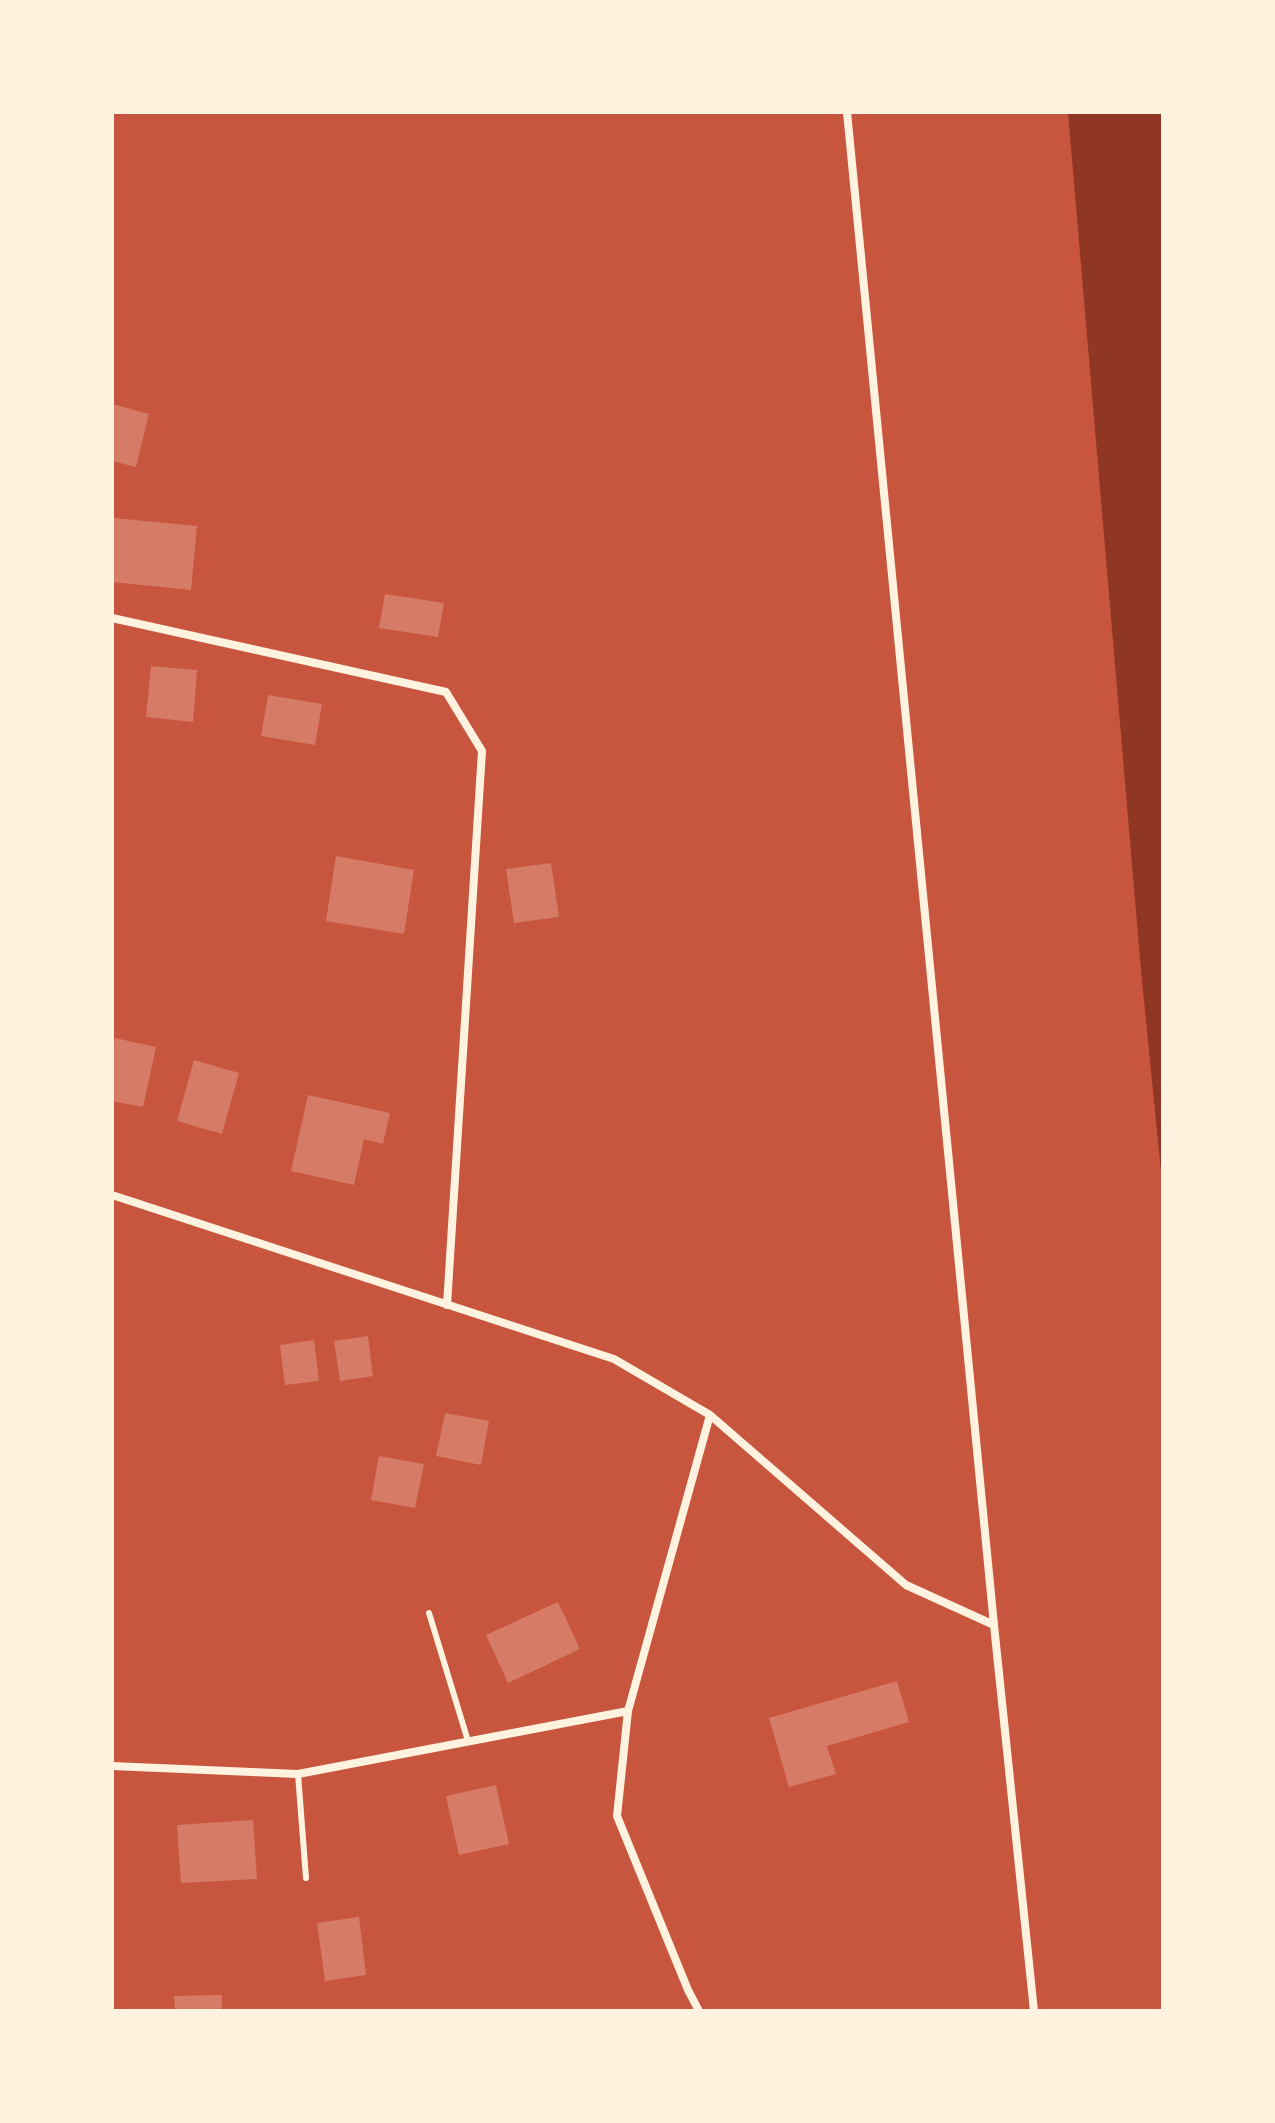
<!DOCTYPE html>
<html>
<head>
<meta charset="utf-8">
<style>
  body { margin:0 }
  #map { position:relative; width:1275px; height:2123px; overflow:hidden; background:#c8553d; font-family:Helvetica,sans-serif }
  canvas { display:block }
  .frame { position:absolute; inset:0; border:114px solid #fff3e0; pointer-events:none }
</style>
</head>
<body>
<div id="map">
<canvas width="1275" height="2123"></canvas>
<div class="frame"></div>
</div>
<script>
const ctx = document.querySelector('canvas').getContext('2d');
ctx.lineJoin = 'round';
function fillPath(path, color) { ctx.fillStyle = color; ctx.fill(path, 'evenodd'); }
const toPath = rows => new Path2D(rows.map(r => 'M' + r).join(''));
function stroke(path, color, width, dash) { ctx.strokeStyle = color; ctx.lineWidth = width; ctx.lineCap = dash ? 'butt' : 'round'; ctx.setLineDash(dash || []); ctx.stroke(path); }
const water = toPath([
  [1068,112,1163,112,1163,1191,1141,970]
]);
const building = toPath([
  [112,404,149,414,136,467,112,461],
  [114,518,197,526,191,590,112,582],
  [385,594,444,603,438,637,379,628],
  [151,666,197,670,193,722,146,717],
  [268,695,322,704,315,745,261,736],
  [336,856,414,870,404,934,326,921],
  [551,863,559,917,514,923,506,869],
  [115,1038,156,1047,143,1107,112,1101,112,1053],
  [194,1060,239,1073,222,1134,177,1121],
  [308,1095,390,1113,383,1144,364,1139,354,1185,291,1171],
  [368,1336,373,1376,340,1381,334,1341],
  [314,1340,319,1381,285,1385,280,1345],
  [445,1413,489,1421,481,1465,436,1456],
  [379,1456,424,1464,415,1508,371,1500],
  [558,1602,580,1649,508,1683,486,1635],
  [897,1681,909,1722,827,1746,836,1774,789,1787,769,1718],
  [496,1785,509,1844,459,1855,446,1796],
  [253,1820,257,1879,181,1883,177,1825],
  [359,1917,366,1975,325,1981,317,1923],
  [222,1995,222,2011,175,2011,174,1996]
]);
const service = toPath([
  [429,1613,468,1741],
  [298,1774,306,1878]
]);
const minor = toPath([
  [847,112,994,1625,1034,2011],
  [112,618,446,692,482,751,447,1305],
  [112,1195,614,1359,710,1415,906,1585,994,1625],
  [112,1766,298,1774,628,1711],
  [699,2011,688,1990,617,1816,628,1711,710,1415]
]);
fillPath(water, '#8f3625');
fillPath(building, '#d67c66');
stroke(service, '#fff3e0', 6);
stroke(minor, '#fff3e0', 8);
</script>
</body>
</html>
